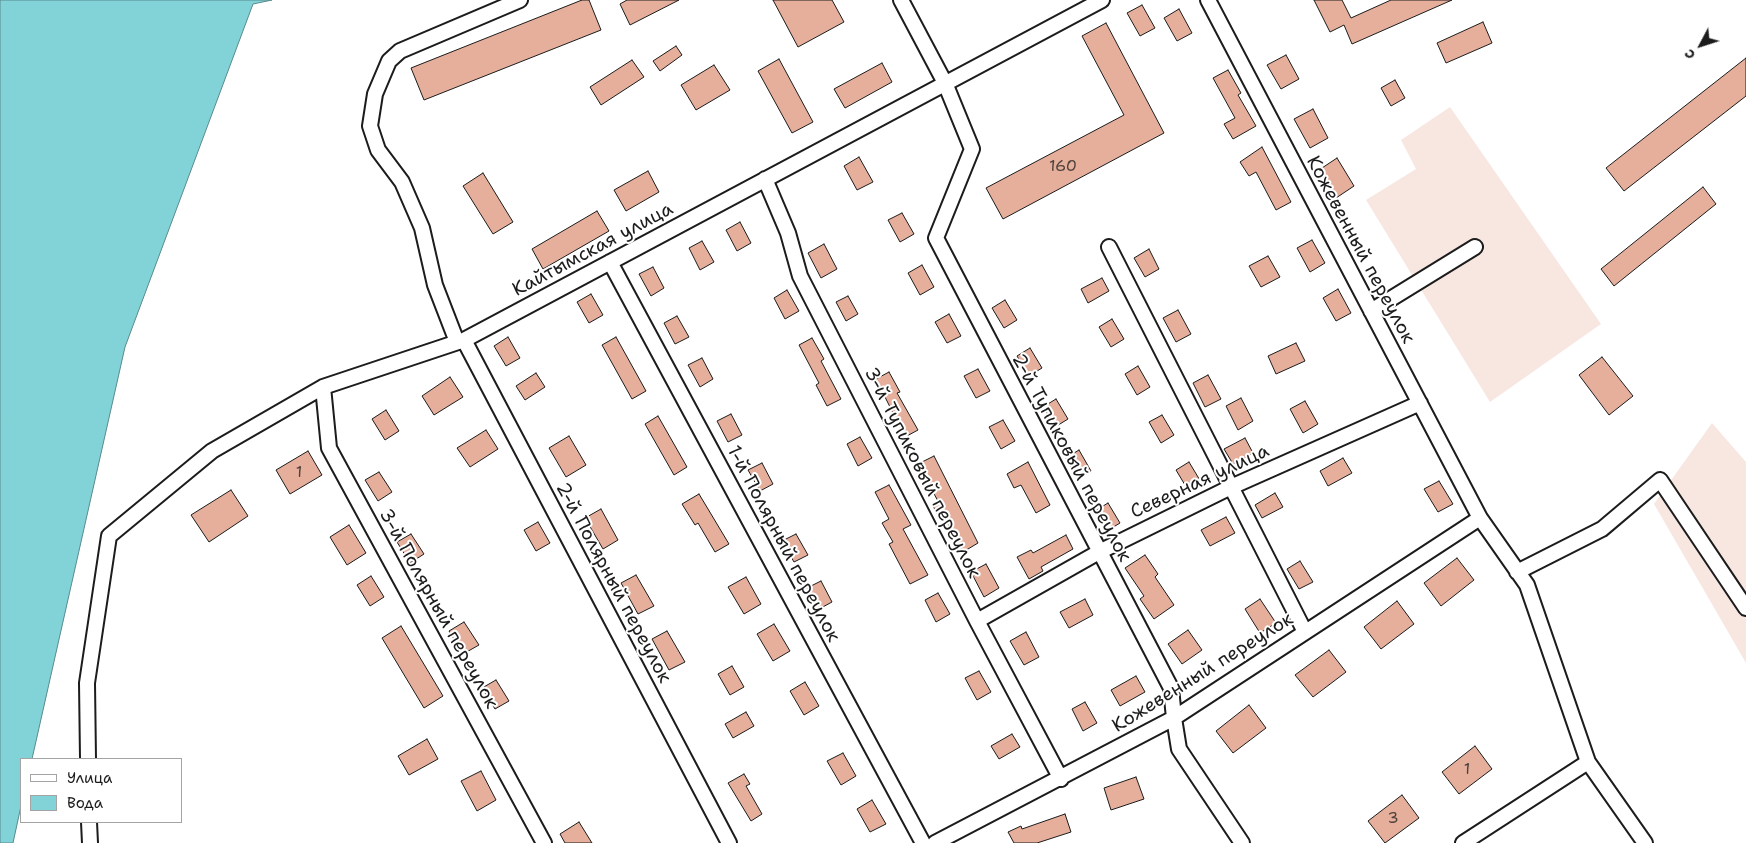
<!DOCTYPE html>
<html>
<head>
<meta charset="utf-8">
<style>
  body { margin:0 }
  #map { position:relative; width:1746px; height:843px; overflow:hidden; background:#fff; font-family:"Shantell Sans",sans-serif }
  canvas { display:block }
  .legend { position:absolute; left:20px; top:758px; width:162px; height:65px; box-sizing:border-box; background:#fff; border:1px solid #a4a4a4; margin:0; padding:6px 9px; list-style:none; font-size:15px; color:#1c1c1c }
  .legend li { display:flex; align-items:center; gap:10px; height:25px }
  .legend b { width:25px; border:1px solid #a4a4a4 }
  .north { position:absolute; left:1676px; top:20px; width:50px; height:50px; -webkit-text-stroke:4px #fff; paint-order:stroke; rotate:230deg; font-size:14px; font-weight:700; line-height:20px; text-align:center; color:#1c1c1c }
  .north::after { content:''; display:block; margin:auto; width:18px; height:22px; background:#1c1c1c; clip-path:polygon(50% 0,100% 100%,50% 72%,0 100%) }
</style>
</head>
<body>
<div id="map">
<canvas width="1746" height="843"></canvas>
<ul class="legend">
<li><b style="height:6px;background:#fff"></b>Улица</li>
<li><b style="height:14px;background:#81d3d8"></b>Вода</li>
</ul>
<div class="north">С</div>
</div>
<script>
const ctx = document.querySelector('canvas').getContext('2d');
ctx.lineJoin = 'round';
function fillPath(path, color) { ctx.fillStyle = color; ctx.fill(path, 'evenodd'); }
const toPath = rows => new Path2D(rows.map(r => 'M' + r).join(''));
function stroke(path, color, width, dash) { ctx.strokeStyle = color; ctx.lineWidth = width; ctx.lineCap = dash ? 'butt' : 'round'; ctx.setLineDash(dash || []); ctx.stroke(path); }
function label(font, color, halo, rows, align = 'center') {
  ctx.font = font + ' "Shantell Sans",sans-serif'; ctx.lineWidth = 4; ctx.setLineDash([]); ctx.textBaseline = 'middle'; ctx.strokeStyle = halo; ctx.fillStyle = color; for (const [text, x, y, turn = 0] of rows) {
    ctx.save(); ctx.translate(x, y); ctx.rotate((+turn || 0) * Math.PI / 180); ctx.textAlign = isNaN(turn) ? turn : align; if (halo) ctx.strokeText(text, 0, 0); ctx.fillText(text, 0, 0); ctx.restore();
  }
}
const built = toPath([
  [1450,107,1601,324,1490,402,1366,200,1416,169,1401,140],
  [1712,423,1746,462,1746,663,1654,504]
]);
const water = toPath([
  [0,0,272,0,253,4,125,347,32,759,21,759,21,806,13,843,0,843,0,0]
]);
const building = toPath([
  [582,0,589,0,601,30,424,100,411,68,582,0],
  [627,0,679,0,630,25,620,4,627,0],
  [773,0,832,0,844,22,798,47,773,0],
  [1314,0,1342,0,1351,18,1391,0,1452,0,1352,44,1344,25,1330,32,1314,0],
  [1142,5,1155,28,1140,36,1127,13,1142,5],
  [1179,9,1192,33,1177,41,1164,18,1179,9],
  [1483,22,1492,43,1446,63,1437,43,1483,22],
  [1106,23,1164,133,1003,219,986,188,1124,115,1082,36,1106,23],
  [676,46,682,55,660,71,653,61,676,46],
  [1286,55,1299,79,1281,89,1267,65,1286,55],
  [1746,58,1746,96,1624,191,1606,168,1746,58],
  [779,59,813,122,792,133,758,71,779,59],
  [632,60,644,77,601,105,590,87,632,60],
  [882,63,892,82,845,108,834,89,882,63],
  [714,65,730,90,696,110,681,85,714,65],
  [1228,70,1241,93,1238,95,1256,126,1233,139,1224,124,1235,118,1213,78,1228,70],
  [1395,80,1405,98,1391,106,1381,88,1395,80],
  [1313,109,1328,138,1310,148,1294,119,1313,109],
  [1262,147,1291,202,1276,210,1256,172,1249,176,1240,162,1262,147],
  [859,157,873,182,857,190,844,166,859,157],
  [1337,158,1354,186,1336,198,1319,170,1337,158],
  [648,171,659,192,626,211,614,190,648,171],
  [483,173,513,222,493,234,463,186,483,173],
  [1703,187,1716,204,1614,286,1601,269,1703,187],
  [597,211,609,231,543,269,532,249,597,211],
  [902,213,914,234,900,242,888,220,902,213],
  [740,222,751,243,737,251,726,230,740,222],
  [1312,240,1325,263,1310,272,1297,248,1312,240],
  [702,241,714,262,700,270,689,248,702,241],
  [824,244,837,269,821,278,808,253,824,244],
  [1149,249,1159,269,1145,277,1134,258,1149,249],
  [1268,256,1280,277,1261,287,1249,266,1268,256],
  [922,265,934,287,920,295,908,273,922,265],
  [653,267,664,288,651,296,639,274,653,267],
  [1102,278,1109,291,1088,303,1081,289,1102,278],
  [1338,289,1351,313,1336,321,1323,298,1338,289],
  [787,290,799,311,785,319,774,298,787,290],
  [591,294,603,315,589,323,577,302,591,294],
  [848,296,858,314,846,321,836,302,848,296],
  [1005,300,1017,320,1004,328,992,308,1005,300],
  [1178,310,1191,334,1176,342,1163,318,1178,310],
  [949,314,961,336,947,343,935,322,949,314],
  [677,316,689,337,675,344,664,323,677,316],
  [1112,319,1124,339,1111,347,1099,327,1112,319],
  [508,337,520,358,506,366,494,346,508,337],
  [616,337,646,391,632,399,602,345,616,337],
  [812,338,824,359,821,361,841,399,827,406,816,385,819,383,799,345,812,338],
  [1296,343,1305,361,1276,374,1268,356,1296,343],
  [1030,348,1042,368,1029,376,1017,356,1030,348],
  [1602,357,1633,396,1609,415,1579,375,1602,357],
  [702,358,713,379,700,387,688,365,702,358],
  [1138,366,1150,387,1137,395,1125,374,1138,366],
  [978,369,990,391,976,398,964,376,978,369],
  [889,372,900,392,897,393,918,430,905,437,876,379,889,372],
  [536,373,545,387,525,400,516,386,536,373],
  [1208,375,1221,399,1205,407,1193,383,1208,375],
  [450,377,463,397,434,415,422,396,450,377],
  [1241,398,1253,421,1238,430,1226,406,1241,398],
  [1056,399,1068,419,1055,427,1043,407,1056,399],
  [1305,401,1318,424,1303,433,1290,409,1305,401],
  [386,410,399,431,385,440,372,419,386,410],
  [731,414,742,435,728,442,717,421,731,414],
  [1162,415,1174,435,1161,443,1149,422,1162,415],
  [658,416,687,467,674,475,645,424,658,416],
  [1003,420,1015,441,1001,449,989,427,1003,420],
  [486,430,498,449,470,467,457,448,486,430],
  [569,436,586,465,566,477,549,448,569,436],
  [860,437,872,458,858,466,847,444,860,437],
  [1245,438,1253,453,1233,464,1224,449,1245,438],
  [1079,450,1091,471,1078,479,1066,458,1079,450],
  [308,451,322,475,290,494,276,470,308,451],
  [934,456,978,543,963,552,944,517,940,519,933,506,939,503,918,464,934,456],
  [1343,458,1352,473,1328,486,1320,471,1343,458],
  [1028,462,1050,505,1036,513,1021,485,1014,488,1007,474,1028,462],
  [1189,462,1201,482,1188,490,1176,470,1189,462],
  [762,463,773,484,760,491,748,470,762,463],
  [379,472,392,492,378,501,365,480,379,472],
  [1439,481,1453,504,1438,512,1424,489,1439,481],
  [889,485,911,525,903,529,928,575,910,584,889,544,893,542,882,523,889,519,875,492,889,485],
  [231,490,248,516,209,542,191,515,231,490],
  [1275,493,1283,507,1262,518,1255,505,1275,493],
  [699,494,729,544,715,552,698,523,695,525,682,504,699,494],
  [1108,503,1120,523,1107,531,1095,511,1108,503],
  [601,509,618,540,603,549,585,518,601,509],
  [1226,517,1235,533,1210,546,1201,530,1226,517],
  [538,522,550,543,536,551,524,530,538,522],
  [349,525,366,553,347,565,330,537,349,525],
  [411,534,424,554,410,563,397,542,411,534],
  [796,534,808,555,794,562,782,541,796,534],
  [1066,535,1073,549,1041,567,1043,571,1029,579,1017,557,1031,550,1033,553,1066,535],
  [1145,555,1158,574,1155,577,1174,605,1154,619,1140,599,1144,596,1125,568,1145,555],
  [1457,558,1474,580,1441,606,1424,583,1457,558],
  [1300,561,1313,582,1299,589,1287,569,1300,561],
  [986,564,999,588,984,597,971,572,986,564],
  [636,575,654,606,638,614,621,583,636,575],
  [371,576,384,597,370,606,357,585,371,576],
  [746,577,761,604,744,614,728,587,746,577],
  [821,581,832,602,819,609,807,588,821,581],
  [938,593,950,614,936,622,925,600,938,593],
  [1085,599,1093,615,1069,628,1060,612,1085,599],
  [1260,599,1276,623,1260,633,1245,609,1260,599],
  [1397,601,1414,624,1381,649,1364,627,1397,601],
  [464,622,479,645,463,654,449,631,464,622],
  [774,624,790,651,773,661,757,634,774,624],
  [401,626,443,696,424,708,382,638,401,626],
  [1188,630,1202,650,1182,664,1168,644,1188,630],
  [667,631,685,662,669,670,652,639,667,631],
  [1026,632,1039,657,1024,665,1010,641,1026,632],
  [1329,650,1346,672,1313,697,1295,675,1329,650],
  [732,666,744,687,730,695,718,674,732,666],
  [979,671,991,692,977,700,965,678,979,671],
  [1136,676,1145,692,1120,706,1111,690,1136,676],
  [496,680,509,701,495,709,482,688,496,680],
  [805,682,819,706,804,715,790,691,805,682],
  [1085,702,1097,723,1083,731,1072,709,1085,702],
  [1249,705,1266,728,1233,753,1216,731,1249,705],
  [746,712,754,726,733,738,725,724,746,712],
  [1012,734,1020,747,999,759,991,746,1012,734],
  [427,739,438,759,409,775,398,756,427,739],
  [1475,746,1492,769,1459,794,1442,772,1475,746],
  [843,753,856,776,841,785,827,761,843,753],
  [481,771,496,800,477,811,461,781,481,771],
  [744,774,750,784,746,786,762,814,751,821,728,783,744,774],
  [1136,777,1144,799,1111,810,1104,788,1136,777],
  [1402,795,1419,818,1385,843,1368,821,1402,795],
  [872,800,886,824,870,832,857,809,872,800],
  [1065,814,1071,832,1037,843,1014,843,1008,832,1021,826,1022,829,1065,814],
  [579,822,592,843,565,843,560,834,579,822]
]);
const minor = toPath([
  [901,0,945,83,972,149,936,238,1171,688,1174,718,1179,749,1242,843],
  [1208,0,1480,518,1527,585,1588,762,1645,843],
  [765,179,788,233,800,276,977,621,1061,779],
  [1109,247,1305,632],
  [610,262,923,843],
  [1371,311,1475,247],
  [464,340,729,843],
  [457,342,435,285,422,228,402,182,378,150,370,126,375,94,389,61,400,51,520,0],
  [323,387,329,448,544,843],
  [1517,572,1602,529,1660,480,1746,608],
  [977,621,1099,552,1231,487,1420,403],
  [88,759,87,683,109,536,212,451,323,387,464,340,1102,0],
  [89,822,90,843],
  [935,843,1174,718,1480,518],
  [1463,843,1588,762]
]);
const numberNames = [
  ["160",1063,167],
  ["1",299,473],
  ["1",1467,770],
  ["3",1393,819]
];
const streetNames = [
  ["Кайтымская улица",593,250,-28],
  ["Кожевенный переулок",1360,250,62],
  ["2-й Тупиковый переулок",1071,458,62],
  ["3-й Тупиковый переулок",922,473,63],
  ["Северная улица",1200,482,-25],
  ["1-й Полярный переулок",783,544,62],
  ["2-й Полярный переулок",613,583,62],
  ["3-й Полярный переулок",438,609,61],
  ["Кожевенный переулок",1203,673,-32]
];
fillPath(built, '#f8e7e1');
fillPath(water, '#81d3d8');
stroke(water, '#598a8d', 1);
fillPath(building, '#e6af9c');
stroke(building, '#1c1c1c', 1);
stroke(minor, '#1c1c1c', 18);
stroke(minor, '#fff', 14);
label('16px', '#4e413c', null, numberNames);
label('19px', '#1c1c1c', '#fff', streetNames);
</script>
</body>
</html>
